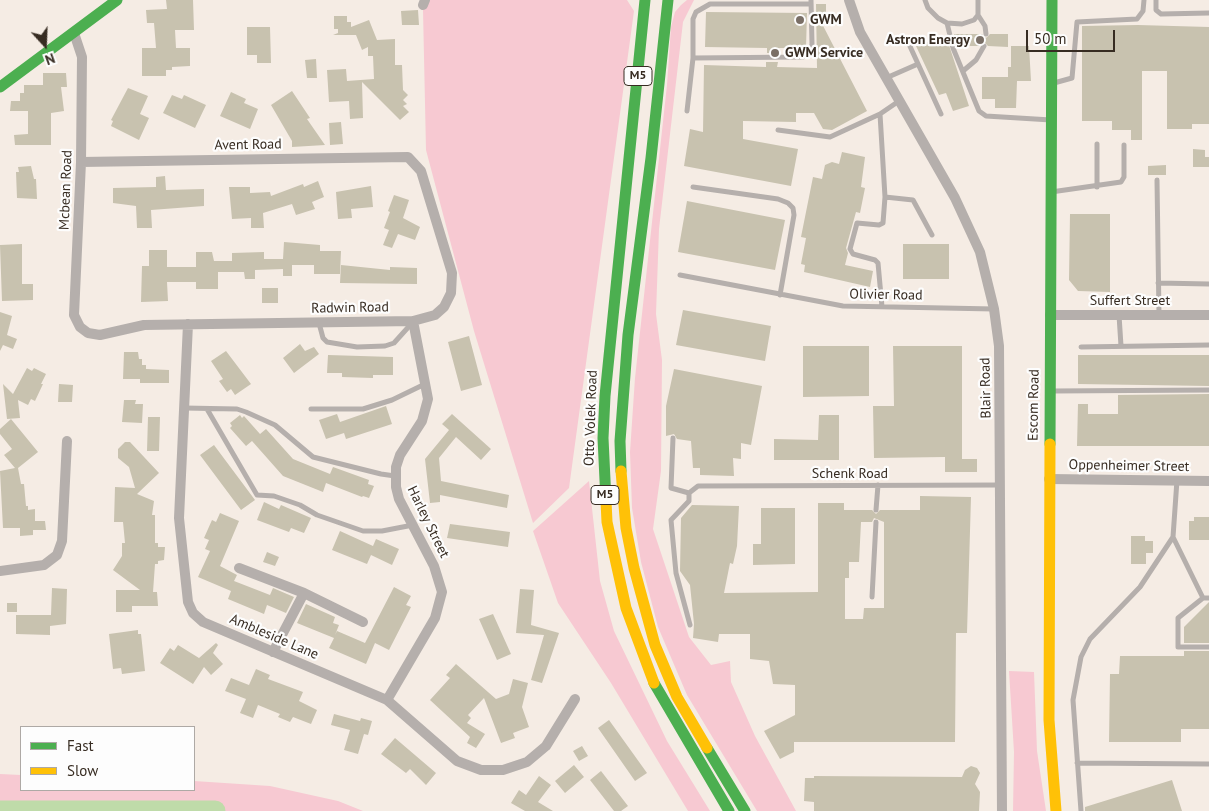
<!DOCTYPE html>
<html>
<head>
<meta charset="utf-8">
<style>
  body { margin:0 }
  #map { position:relative; width:1209px; height:811px; overflow:hidden; background:#f5ece4; font-family:"PT Sans",sans-serif }
  canvas { display:block }
  .legend { position:absolute; left:20px; top:726px; width:175px; height:65px; box-sizing:border-box; background:#fdfdfd; border:1px solid #aea9a5; margin:0; padding:6px 9px; list-style:none; font-size:15px; color:#372c22 }
  .legend li { display:flex; align-items:center; gap:10px; height:25px }
  .legend b { width:25px; border:1px solid #aea9a5 }
  .north { position:absolute; left:20px; top:20px; width:50px; height:50px; -webkit-text-stroke:4px #fdfdfd; paint-order:stroke; rotate:160deg; font-size:14px; font-weight:700; line-height:20px; text-align:center; color:#372c22 }
  .north::after { content:''; display:block; margin:auto; width:18px; height:22px; background:#372c22; clip-path:polygon(50% 0,100% 100%,50% 72%,0 100%) }
  .scale { position:absolute; left:1026px; top:30px; width:89px; height:22px; box-sizing:border-box; border:2px solid #372c22; border-top:0; padding-left:6px; font-size:15px; line-height:18px; white-space:nowrap; color:#372c22; -webkit-text-stroke:4px #fdfdfd; paint-order:stroke }
</style>
</head>
<body>
<div id="map">
<canvas width="1209" height="811"></canvas>
<ul class="legend">
<li><b style="height:6px;background:#4caf50"></b>Fast</li>
<li><b style="height:6px;background:#ffc107"></b>Slow</li>
</ul>
<div class="north">N</div>
<div class="scale">50 m</div>
</div>
<script>
const ctx = document.querySelector('canvas').getContext('2d');
ctx.lineJoin = 'round';
function fillPath(path, color) { ctx.fillStyle = color; ctx.fill(path, 'evenodd'); }
const toPath = rows => new Path2D(rows.map(r => 'M' + r).join(''));
function stroke(path, color, width, dash) { ctx.strokeStyle = color; ctx.lineWidth = width; ctx.lineCap = dash ? 'butt' : 'round'; ctx.setLineDash(dash || []); ctx.stroke(path); }
function label(font, color, halo, rows, align = 'center') {
  ctx.font = font + ' "PT Sans",sans-serif'; ctx.lineWidth = 4.5; ctx.setLineDash([]); ctx.textBaseline = 'middle'; ctx.strokeStyle = halo; ctx.fillStyle = color; for (const [text, x, y, turn = 0] of rows) {
    ctx.save(); ctx.translate(x, y); ctx.rotate((+turn || 0) * Math.PI / 180); ctx.textAlign = isNaN(turn) ? turn : align; if (halo) ctx.strokeText(text, 0, 0); ctx.fillText(text, 0, 0); ctx.restore();
  }
}
const green = toPath([
  [427,0,627,0,634,11,569,488,533,523,474,331,426,150,423,10],
  [694,0,683,22,659,229,656,314,662,360,661,471,653,529,689,637,711,665,730,661,731,682,755,736,796,811,757,811,687,695,658,627,641,562,632,508,630,452,635,378,667,85,671,27,675,12,681,5,687,0],
  [589,481,600,581,614,631,667,741,710,811,688,811,611,683,558,603,533,531],
  [1009,671,1034,672,1037,751,1046,811,1013,811,1014,752],
  [0,774,21,775,21,790,194,790,194,781,270,786,338,801,363,811,0,811]
]);
const river = toPath([
  [0,811,215,811]
]);
const building = toPath([
  [166,0,193,0,194,30,175,30,176,48,190,48,190,66,172,67,172,70,166,70,166,76,142,76,142,48,156,48,154,23,147,23,146,10,167,9],
  [816,4,826,4,826,14,817,14,867,111,832,130,823,129,814,113,796,113,796,122,743,121,743,139,798,149,791,186,684,166,690,129,703,132,704,65,766,67,766,62,778,62,777,67,817,68],
  [418,10,419,25,402,25,401,11],
  [706,12,807,13,806,48,778,48,778,53,767,53,767,48,705,47],
  [334,16,347,16,347,22,351,22,351,27,369,20,377,40,395,39,395,65,402,65,403,90,408,95,403,100,407,104,403,106,409,112,400,120,362,82,363,118,350,119,349,101,329,102,327,70,346,69,347,81,374,79,373,56,368,56,368,47,362,50,356,35,333,35,338,33,338,29,334,29],
  [1138,25,1209,27,1209,124,1192,124,1192,129,1167,129,1167,71,1142,71,1142,140,1131,140,1131,130,1112,130,1112,121,1082,121,1082,26],
  [247,27,270,27,271,63,257,63,257,55,247,55],
  [954,34,982,34,986,38,990,34,1008,34,1008,47,988,46,984,42,979,46,957,46],
  [946,36,969,106,953,111,946,93,939,95,916,46],
  [1011,46,1029,46,1031,81,1017,81,1016,108,995,108,995,99,982,99,982,77,1008,77,1008,67,1011,67],
  [316,59,317,78,307,78,305,60],
  [43,73,66,73,67,87,61,87,64,111,51,113,51,145,15,145,14,135,28,134,28,111,10,111,11,101,20,101,20,93,24,93,24,85,43,85],
  [128,88,148,96,140,114,149,118,139,140,111,126,113,121,111,120],
  [292,91,310,118,307,119,325,145,292,147,292,141,271,105],
  [231,92,246,99,244,103,258,109,250,129,220,116],
  [172,95,182,99,184,95,206,105,195,128,163,113],
  [341,122,343,144,330,145,329,123],
  [1193,149,1205,150,1205,157,1209,157,1209,167,1193,167],
  [842,152,865,157,861,187,865,188,860,213,856,212,846,248,848,253,845,265,873,271,870,287,804,272,805,265,801,264,806,238,801,237,813,177,822,179,825,165,832,162,839,164],
  [1166,165,1166,175,1148,175,1148,166],
  [31,166,34,179,36,179,37,199,17,198,16,172,19,172,18,167],
  [165,176,166,190,204,189,204,206,151,210,152,228,137,228,136,206,113,203,113,188,156,187,156,177],
  [318,181,324,197,312,202,315,209,296,215,292,204,263,213,264,228,251,228,251,218,232,219,229,187,250,187,250,193,270,192,271,196,303,184,304,187],
  [371,186,373,207,351,209,352,218,338,219,336,192],
  [394,195,409,200,403,218,420,227,415,240,398,234,392,248,383,245,389,230,384,228,390,212,388,211],
  [687,201,785,220,775,270,678,252],
  [1070,214,1110,214,1110,292,1078,291,1069,280],
  [284,242,320,245,320,251,341,251,340,274,314,274,314,265,292,265,292,276,283,276,283,269,255,270,255,279,245,279,244,272,218,272,218,289,196,289,196,282,167,282,168,301,141,302,142,266,149,266,149,250,167,250,167,267,196,267,196,252,212,252,214,261,232,261,232,253,264,252,264,259,283,259],
  [22,244,22,284,33,284,33,300,2,301,0,245],
  [903,244,949,244,949,279,903,279],
  [341,265,390,270,390,267,417,268,417,284,340,283],
  [262,288,278,288,278,303,262,303],
  [683,310,771,326,765,361,676,345],
  [0,312,12,316,7,335,17,339,13,349,3,345,0,351],
  [469,336,482,385,461,391,448,342],
  [300,344,305,351,314,347,319,354,294,373,283,358],
  [803,346,869,346,869,396,803,397],
  [893,346,962,346,962,459,977,459,977,472,945,472,945,457,874,458,873,406,894,406],
  [226,351,251,384,235,395,231,389,227,392,219,381,223,379,211,361],
  [124,352,138,352,139,359,142,359,142,365,146,365,146,369,169,370,169,383,140,383,140,379,123,379],
  [328,355,393,357,393,375,373,375,373,378,342,377,342,373,327,373],
  [1078,355,1209,355,1209,386,1078,384],
  [27,368,32,371,34,368,46,374,41,384,43,384,35,401,31,399,28,405,18,400,20,418,7,419,3,384,13,394],
  [674,369,762,386,751,445,741,443,741,459,733,458,734,476,700,475,700,468,693,468,691,441,677,439,674,434,666,436,666,406],
  [59,384,73,385,72,402,58,402],
  [1209,394,1209,446,1077,446,1078,404,1088,404,1088,414,1118,414,1118,395],
  [124,400,136,400,135,404,143,404,142,423,122,422],
  [386,406,392,424,346,439,344,433,326,439,319,420,337,414,340,422],
  [452,414,491,449,481,460,456,437,439,458,441,481,509,495,507,508,440,495,440,502,430,503,425,459,449,430,442,424],
  [240,415,242,418,244,416,260,434,266,429,293,459,330,474,333,467,369,480,368,484,374,486,369,498,363,496,362,497,326,483,323,492,283,476,252,441,246,446,230,428,232,426,230,423],
  [819,415,839,415,839,460,774,460,774,439,818,440],
  [148,417,160,417,159,451,147,451],
  [11,419,38,452,18,468,21,484,24,484,26,506,28,506,28,510,35,509,35,521,45,521,46,530,33,530,33,535,20,536,20,528,3,528,0,471,15,468,4,455,12,449,0,434,0,429],
  [125,442,130,442,159,473,137,494,154,501,152,515,155,515,155,543,158,543,158,547,165,547,164,560,158,561,158,564,155,564,153,592,157,592,158,606,132,606,132,612,116,612,116,590,140,590,113,570,122,556,122,543,125,543,123,522,114,522,115,487,135,488,129,467,118,458,118,449],
  [214,445,255,500,241,510,200,455],
  [920,496,971,497,967,633,956,633,955,742,794,742,794,752,780,759,764,731,795,715,795,685,773,684,769,661,750,659,750,634,719,634,718,642,693,638,694,624,690,585,680,571,681,518,692,505,739,506,737,546,733,564,730,563,724,593,818,592,818,503,844,503,844,510,872,510,876,514,880,510,920,510],
  [874,518,884,522,884,608,864,608,863,619,845,619,845,578,849,578,849,562,859,562,861,522,872,522],
  [264,502,279,509,281,505,311,518,304,533,291,528,289,532,257,520],
  [761,508,795,508,795,564,753,565,753,544,761,544],
  [220,513,239,521,220,566,237,575,234,581,270,595,273,588,294,597,286,613,267,605,264,614,228,599,231,591,198,577,210,551,205,549,209,540,204,538,212,520,216,522],
  [1194,517,1209,517,1209,540,1189,540,1189,521,1194,521],
  [450,524,510,532,508,547,447,538],
  [340,531,373,546,376,539,399,549,392,565,371,555,367,564,332,550],
  [1131,536,1145,536,1145,541,1153,541,1153,553,1146,553,1146,564,1131,564],
  [267,552,279,557,275,566,263,562],
  [394,587,411,596,406,605,411,607,389,650,375,643,366,664,329,648,334,638,297,623,306,604,335,617,333,623,339,625,335,635,337,631,365,643],
  [52,588,67,589,66,624,50,626,50,635,16,634,16,615,51,615],
  [520,589,534,590,531,625,559,633,542,683,531,680,544,635,516,633],
  [1209,602,1209,643,1184,643,1184,627],
  [7,603,17,603,17,612,7,612],
  [493,614,511,654,497,660,479,619],
  [138,630,138,634,141,634,145,671,122,674,121,668,113,669,109,634],
  [216,643,218,645,213,653,223,664,211,675,204,667,193,684,160,663,170,648,174,651,178,645,199,658],
  [1184,651,1209,651,1209,729,1181,729,1181,742,1109,742,1110,674,1119,674,1120,656,1184,656],
  [456,664,496,699,509,694,513,679,528,683,522,707,529,727,513,733,515,738,501,743,484,698,468,715,471,718,467,723,485,734,476,748,467,743,470,737,430,700,450,678,446,675],
  [256,669,270,675,268,679,303,692,299,701,317,710,311,724,293,717,290,722,278,717,280,714,258,705,253,718,240,713,246,699,225,691,231,678,249,685],
  [334,714,360,721,361,718,372,721,368,735,364,734,358,754,344,750,350,730,331,725],
  [609,720,647,773,635,781,598,728],
  [395,738,436,773,426,785,410,769,406,773,381,754],
  [582,746,588,756,579,761,573,751],
  [574,765,584,777,565,793,555,781],
  [971,766,977,768,980,773,975,784,980,792,979,811,814,811,814,802,804,801,805,778,814,778,814,776,962,777,965,770],
  [601,771,628,806,621,811,614,811,590,780],
  [539,776,551,785,538,802,553,811,525,811,511,803,519,790,526,795],
  [1172,780,1182,811,1085,811,1085,807]
]);
const lane = toPath([
  [925,0,928,8,938,18,947,23,962,24,974,20,978,15,978,0],
  [1156,0,1156,10,1161,14,1209,13],
  [978,15,985,26,986,34],
  [947,23,953,48,979,111,986,116,1051,120],
  [908,42,941,114],
  [693,58,803,57,810,52,812,44,811,0],
  [963,71,976,60,984,46],
  [886,78,918,64],
  [1054,83,1072,78,1077,22,1137,19,1143,11,1144,0],
  [687,111,693,58,693,19,696,12,710,4,811,4],
  [778,130,830,137,880,114],
  [1097,144,1097,187],
  [1157,180,1159,315],
  [693,187,778,199,788,203,793,208,794,215,780,295],
  [1051,192,1121,182,1124,177,1124,145],
  [885,197,913,200,932,235],
  [680,275,843,306,994,309],
  [1158,283,1209,284],
  [882,307,878,263,875,260,853,254,850,249,857,223,879,225,883,223,885,197,880,114,899,101],
  [1119,315,1121,346],
  [319,323,323,338,327,342,357,347,385,346,394,343,412,323],
  [1081,347,1209,345],
  [1053,391,1209,390],
  [184,408,237,409,246,412,275,425,313,457,381,474,395,476],
  [207,409,257,495,274,496,300,505,317,515,363,531,382,531,413,525],
  [311,409,363,409,392,400,425,384],
  [673,438,671,488,689,493,698,486,1001,485],
  [689,493,689,501,671,520,676,573,690,625],
  [876,510,878,485],
  [1173,537,1203,598],
  [872,597,876,522],
  [1209,598,1203,598,1178,618,1178,647,1209,647],
  [1077,763,1209,764],
  [1081,811,1073,700,1081,657,1090,639,1140,587,1173,537,1177,480]
]);
const street = toPath([
  [849,0,860,32,955,198,980,252,994,309,999,346,1002,811],
  [423,5,425,0],
  [74,33,82,57,81,162,74,315,80,327,88,333,100,335,144,325,413,321,435,315,444,307,451,293,452,273,421,171,408,157,81,162],
  [1050,315,1209,315],
  [188,324,179,518,188,602,193,613,203,622,387,700,457,761,481,770,503,770,527,762,546,746,575,699],
  [1049,479,1209,481],
  [239,568,304,593,363,622],
  [0,571,44,565,57,555,62,541,67,441],
  [273,652,304,593],
  [387,700,435,618,442,592,434,566,399,499,396,487,396,467,400,455,422,421,428,399,413,321]
]);
const fast = toPath([
  [0,87,117,0],
  [1050,444,1052,0],
  [621,471,620,441,628,335,651,158,668,0],
  [606,501,603,438,605,396,645,0],
  [654,683,729,811],
  [707,748,745,811]
]);
const slow = toPath([
  [1050,444,1049,720,1056,811],
  [621,471,626,528,634,568,655,645,677,697,707,748],
  [606,501,607,522,626,608,654,683]
]);
const markers = [
  [800,20,5,"#7a6f66"],
  [980,40,5,"#7a6f66"],
  [775,53,5,"#7a6f66"]
];
const shields = [
  [638,76,28],
  [605,495,28]
];
const shieldNames = [
  ["M5",638,76],
  ["M5",605,495]
];
const poiNames = [
  ["GWM",810,20],
  ["Astron Energy",970,40,"right"],
  ["GWM Service",785,53]
];
const streetNames = [
  ["Avent Road",248,145,-1],
  ["Mcbean Road",66,190,-88],
  ["Olivier Road",886,295,1],
  ["Suffert Street",1130,301],
  ["Radwin Road",350,308,-1],
  ["Blair Road",986,388,-91],
  ["Escom Road",1034,405,-89],
  ["Otto Volek Road",591,418,-88],
  ["Oppenheimer Street",1129,466,1],
  ["Schenk Road",850,474],
  ["Harley Street",428,522,64],
  ["Ambleside Lane",274,637,23]
];
fillPath(green, '#f7c9d2');
stroke(river, '#bfdba9', 21);
fillPath(building, '#c8c2af');
stroke(lane, '#b5afac', 5);
stroke(street, '#b5afac', 10);
stroke(fast, '#4caf50', 11);
stroke(slow, '#ffc107', 11);
for (const [x, y, r, color] of markers) { const dot = new Path2D(); dot.arc(x, y, r, 0, 2 * Math.PI); ctx.fillStyle = color; ctx.fill(dot); stroke(dot, '#fdfdfd', 2); }
for (const [x, y, w] of shields) { const box = new Path2D(); box.roundRect(x - w / 2, y - 9.5, w, 19, 4); ctx.fillStyle = '#fdfdfd'; ctx.fill(box); stroke(box, '#372c22', 1); }
label('bold 12px', '#372c22', null, shieldNames);
label('bold 14px', '#372c22', '#fdfdfd', poiNames, 'left');
label('14px', '#372c22', '#fdfdfd', streetNames);
</script>
</body>
</html>
